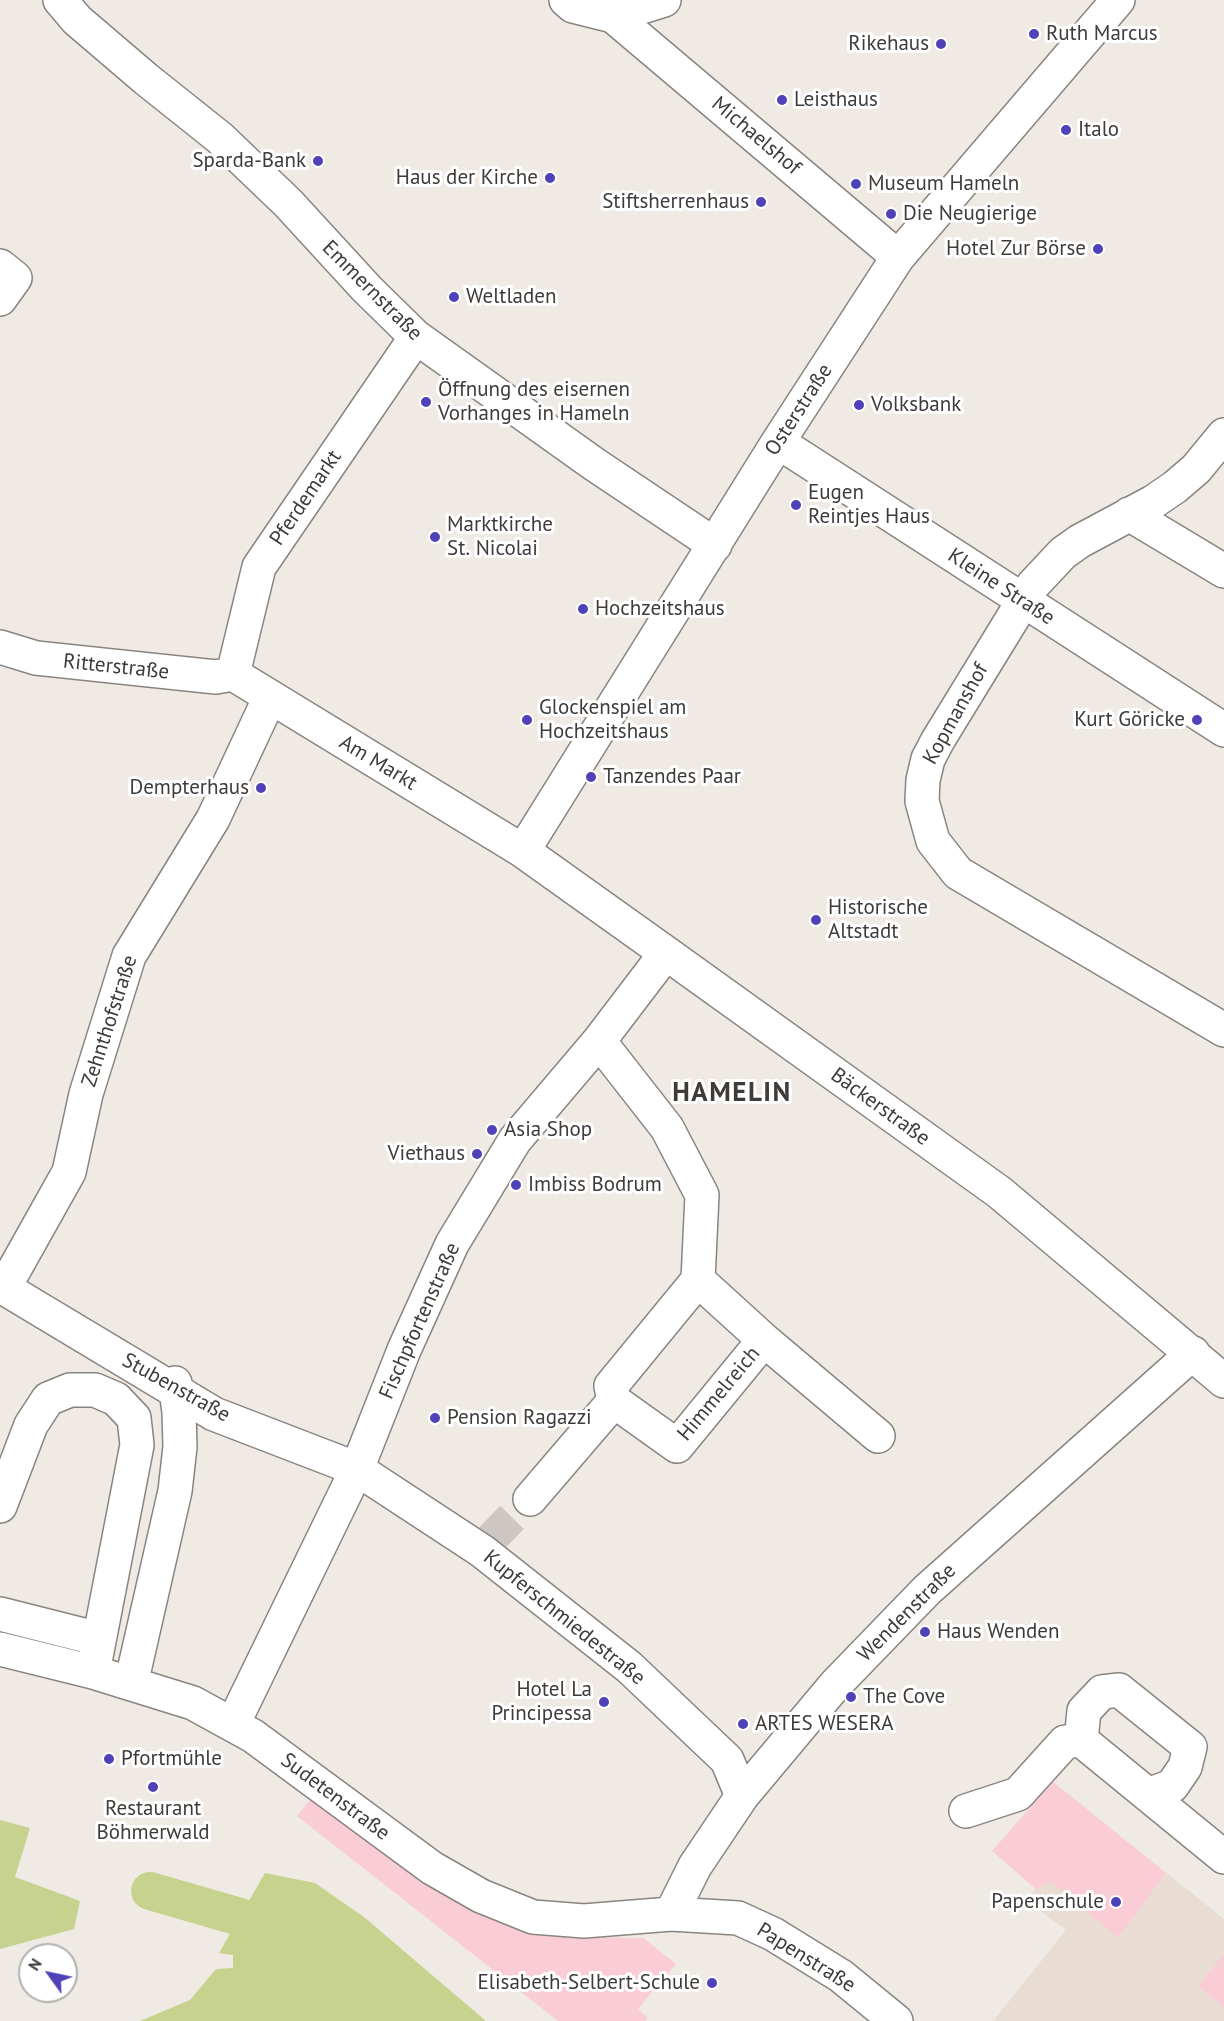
<!DOCTYPE html>
<html>
<head>
<meta charset="utf-8">
<style>
  body { margin:0 }
  #map { position:relative; width:1224px; height:2021px; overflow:hidden; background:#f0eae4; font-family:"PT Sans",sans-serif }
  canvas { display:block }
  .north { position:absolute; left:18px; top:1943px; width:60px; height:60px; box-sizing:border-box; background:#fff; border:2px solid #b2b1b0; border-radius:50%; rotate:303deg; font-size:16px; font-weight:700; line-height:24px; text-align:center; color:#3e3b39 }
  .north::after { content:''; display:block; margin:auto; width:21px; height:27px; background:#4f42b9; clip-path:polygon(50% 0,100% 100%,50% 72%,0 100%) }
</style>
</head>
<body>
<div id="map">
<canvas width="1224" height="2021"></canvas>
<div class="north">N</div>
</div>
<script>
const ctx = document.querySelector('canvas').getContext('2d');
ctx.lineJoin = 'round';
function fillPath(path, color) { ctx.fillStyle = color; ctx.fill(path, 'evenodd'); }
const toPath = rows => new Path2D(rows.map(r => 'M' + r).join(''));
function stroke(path, color, width, dash) { ctx.strokeStyle = color; ctx.lineWidth = width; ctx.lineCap = dash ? 'butt' : 'round'; ctx.setLineDash(dash || []); ctx.stroke(path); }
function label(font, color, halo, rows, align = 'center') {
  ctx.font = font + ' "PT Sans",sans-serif'; ctx.lineWidth = 6; ctx.setLineDash([]); ctx.textBaseline = 'middle'; ctx.strokeStyle = halo; ctx.fillStyle = color; for (const [text, x, y, turn = 0] of rows) {
    ctx.save(); ctx.translate(x, y); ctx.rotate((+turn || 0) * Math.PI / 180); ctx.textAlign = isNaN(turn) ? turn : align; if (halo) ctx.strokeText(text, 0, 0); ctx.fillText(text, 0, 0); ctx.restore();
  }
}
const built = toPath([
  [1053,1782,1224,1919,1224,2021,993,2021,1066,1930,1026,1900,1036,1889,992,1851]
]);
const green = toPath([
  [1053,1782,1166,1873,1118,1937,1051,1882,1036,1889,992,1851],
  [312,1797,581,1937,643,1938,676,1964,638,2009,648,2018,645,2021,558,2021,297,1816],
  [1224,1954,1224,2007,1198,1986]
]);
const water = toPath([
  [0,1820,30,1828,15,1877,80,1901,74,1929,0,1949],
  [265,1873,315,1883,364,1917,486,2021,140,2021,190,2000,216,1969,233,1968,233,1955,219,1953]
]);
const canal = toPath([
  [150,1891,240,1917,282,1947]
]);
const minorTunnel = toPath([
  [489,1541,530,1499]
]);
const minor = toPath([
  [60,0,77,20,146,79,220,138,288,203,367,289,416,337,594,464,715,545],
  [566,0,573,6,613,16,664,0],
  [613,16,898,257],
  [0,266,15,278,0,299],
  [1224,435,1196,469,1175,487,1153,502,1080,541,1063,553,1033,585,938,740,928,759,923,780,922,801,933,841,958,873,1224,1030],
  [778,442,1224,730],
  [1129,514,1224,571],
  [0,647,36,658,216,677,233,674],
  [233,674,523,851,666,953,999,1192,1224,1381],
  [233,674,259,567,416,337],
  [270,697,213,819,129,956,86,1094,69,1172,4,1288,214,1414,357,1469,482,1551,629,1667,727,1760,742,1796],
  [523,851,778,442,898,257,1118,0],
  [599,1041,667,1128,702,1195,698,1280],
  [764,1340,878,1436],
  [530,1499,614,1401,677,1446,764,1340,698,1280,611,1386,614,1401],
  [0,1506,31,1425,48,1399,70,1390,95,1390,116,1399,134,1418,137,1445,93,1672],
  [0,1614,99,1639],
  [0,1649,93,1672,193,1703,253,1736,432,1868,481,1896,533,1917,584,1921,671,1914,738,1918,773,1934,841,1976,896,2021],
  [131,1684,175,1491,180,1447,179,1412,175,1383],
  [233,1724,357,1469,404,1350,452,1244,515,1140,599,1041,666,953],
  [1148,1795,1172,1786,1185,1767,1190,1747,1119,1690,1102,1692,1084,1711,1081,1740,1224,1857],
  [966,1811,1018,1794,1065,1742,1081,1740],
  [671,1914,695,1866,742,1796,835,1685,927,1590,1193,1353]
]);
const markers = [
  [1034,34,6,"#4f42b9"],
  [941,44,6,"#4f42b9"],
  [782,100,6,"#4f42b9"],
  [1066,130,6,"#4f42b9"],
  [318,161,6,"#4f42b9"],
  [550,178,6,"#4f42b9"],
  [856,184,6,"#4f42b9"],
  [761,202,6,"#4f42b9"],
  [891,214,6,"#4f42b9"],
  [1098,249,6,"#4f42b9"],
  [454,297,6,"#4f42b9"],
  [426,402,6,"#4f42b9"],
  [859,405,6,"#4f42b9"],
  [796,505,6,"#4f42b9"],
  [435,537,6,"#4f42b9"],
  [583,609,6,"#4f42b9"],
  [527,720,6,"#4f42b9"],
  [1197,720,6,"#4f42b9"],
  [591,777,6,"#4f42b9"],
  [261,788,6,"#4f42b9"],
  [816,920,6,"#4f42b9"],
  [492,1130,6,"#4f42b9"],
  [477,1154,6,"#4f42b9"],
  [516,1185,6,"#4f42b9"],
  [435,1418,6,"#4f42b9"],
  [925,1632,6,"#4f42b9"],
  [851,1697,6,"#4f42b9"],
  [604,1702,6,"#4f42b9"],
  [743,1724,6,"#4f42b9"],
  [109,1759,6,"#4f42b9"],
  [153,1787,6,"#4f42b9"],
  [1116,1902,6,"#4f42b9"],
  [712,1983,6,"#4f42b9"]
];
const poiNames = [
  ["Ruth Marcus",1046,34],
  ["Rikehaus",929,44,"right"],
  ["Leisthaus",794,100],
  ["Italo",1078,130],
  ["Sparda-Bank",306,161,"right"],
  ["Haus der Kirche",538,178,"right"],
  ["Museum Hameln",868,184],
  ["Stiftsherrenhaus",749,202,"right"],
  ["Die Neugierige",903,214],
  ["Hotel Zur Börse",1086,249,"right"],
  ["Weltladen",466,297],
  ["Öffnung des eisernen",438,390],
  ["Vorhanges in Hameln",438,414],
  ["Volksbank",871,405],
  ["Eugen",808,493],
  ["Reintjes Haus",808,517],
  ["Marktkirche",447,525],
  ["St. Nicolai",447,549],
  ["Hochzeitshaus",595,609],
  ["Glockenspiel am",539,708],
  ["Hochzeitshaus",539,732],
  ["Kurt Göricke",1185,720,"right"],
  ["Tanzendes Paar",603,777],
  ["Dempterhaus",249,788,"right"],
  ["Historische",828,908],
  ["Altstadt",828,932],
  ["Asia Shop",504,1130],
  ["Viethaus",465,1154,"right"],
  ["Imbiss Bodrum",528,1185],
  ["Pension Ragazzi",447,1418],
  ["Haus Wenden",937,1632],
  ["Hotel La",592,1690,"right"],
  ["Principessa",592,1714,"right"],
  ["The Cove",863,1697],
  ["ARTES WESERA",755,1724],
  ["Pfortmühle",121,1759],
  ["Restaurant",153,1809,"center"],
  ["Böhmerwald",153,1833,"center"],
  ["Papenschule",1104,1902,"right"],
  ["Elisabeth-Selbert-Schule",700,1983,"right"]
];
const streetNames = [
  ["Michaelshof",756,136,40],
  ["Emmernstraße",372,291,45],
  ["Osterstraße",799,410,-57],
  ["Pferdemarkt",306,498,-56],
  ["Kleine Straße",1001,587,33],
  ["Ritterstraße",116,667,6],
  ["Kopmanshof",956,714,-61],
  ["Am Markt",378,763,31],
  ["Zehnthofstraße",110,1021,-72],
  ["Bäckerstraße",880,1107,36],
  ["Fischpfortenstraße",420,1321,-66],
  ["Stubenstraße",176,1388,29],
  ["Himmelreich",719,1394,-50],
  ["Wendenstraße",907,1613,-45],
  ["Kupferschmiedestraße",564,1618,39],
  ["Sudetenstraße",335,1797,37],
  ["Papenstraße",806,1958,32]
];
const districtNames = [
  ["HAMELIN",732,1093]
];
fillPath(built, '#e9dcd2');
fillPath(green, '#facdd6');
fillPath(water, '#c6d28d');
stroke(canal, '#c6d28d', 38);
stroke(minorTunnel, '#ccc7c2', 33, [33, 16]);
stroke(minor, '#8a847f', 36);
stroke(minor, '#fff', 33);
for (const [x, y, r, color] of markers) { const dot = new Path2D(); dot.arc(x, y, r, 0, 2 * Math.PI); ctx.fillStyle = color; ctx.fill(dot); stroke(dot, '#fff', 2); }
label('21px', '#3e3b39', '#fff', poiNames, 'left');
label('21px', '#3e3b39', '#fff', streetNames);
ctx.letterSpacing = '1.5px';
label('bold 27px', '#3e3b39', '#fff', districtNames);
ctx.letterSpacing = '0px';
</script>
</body>
</html>
